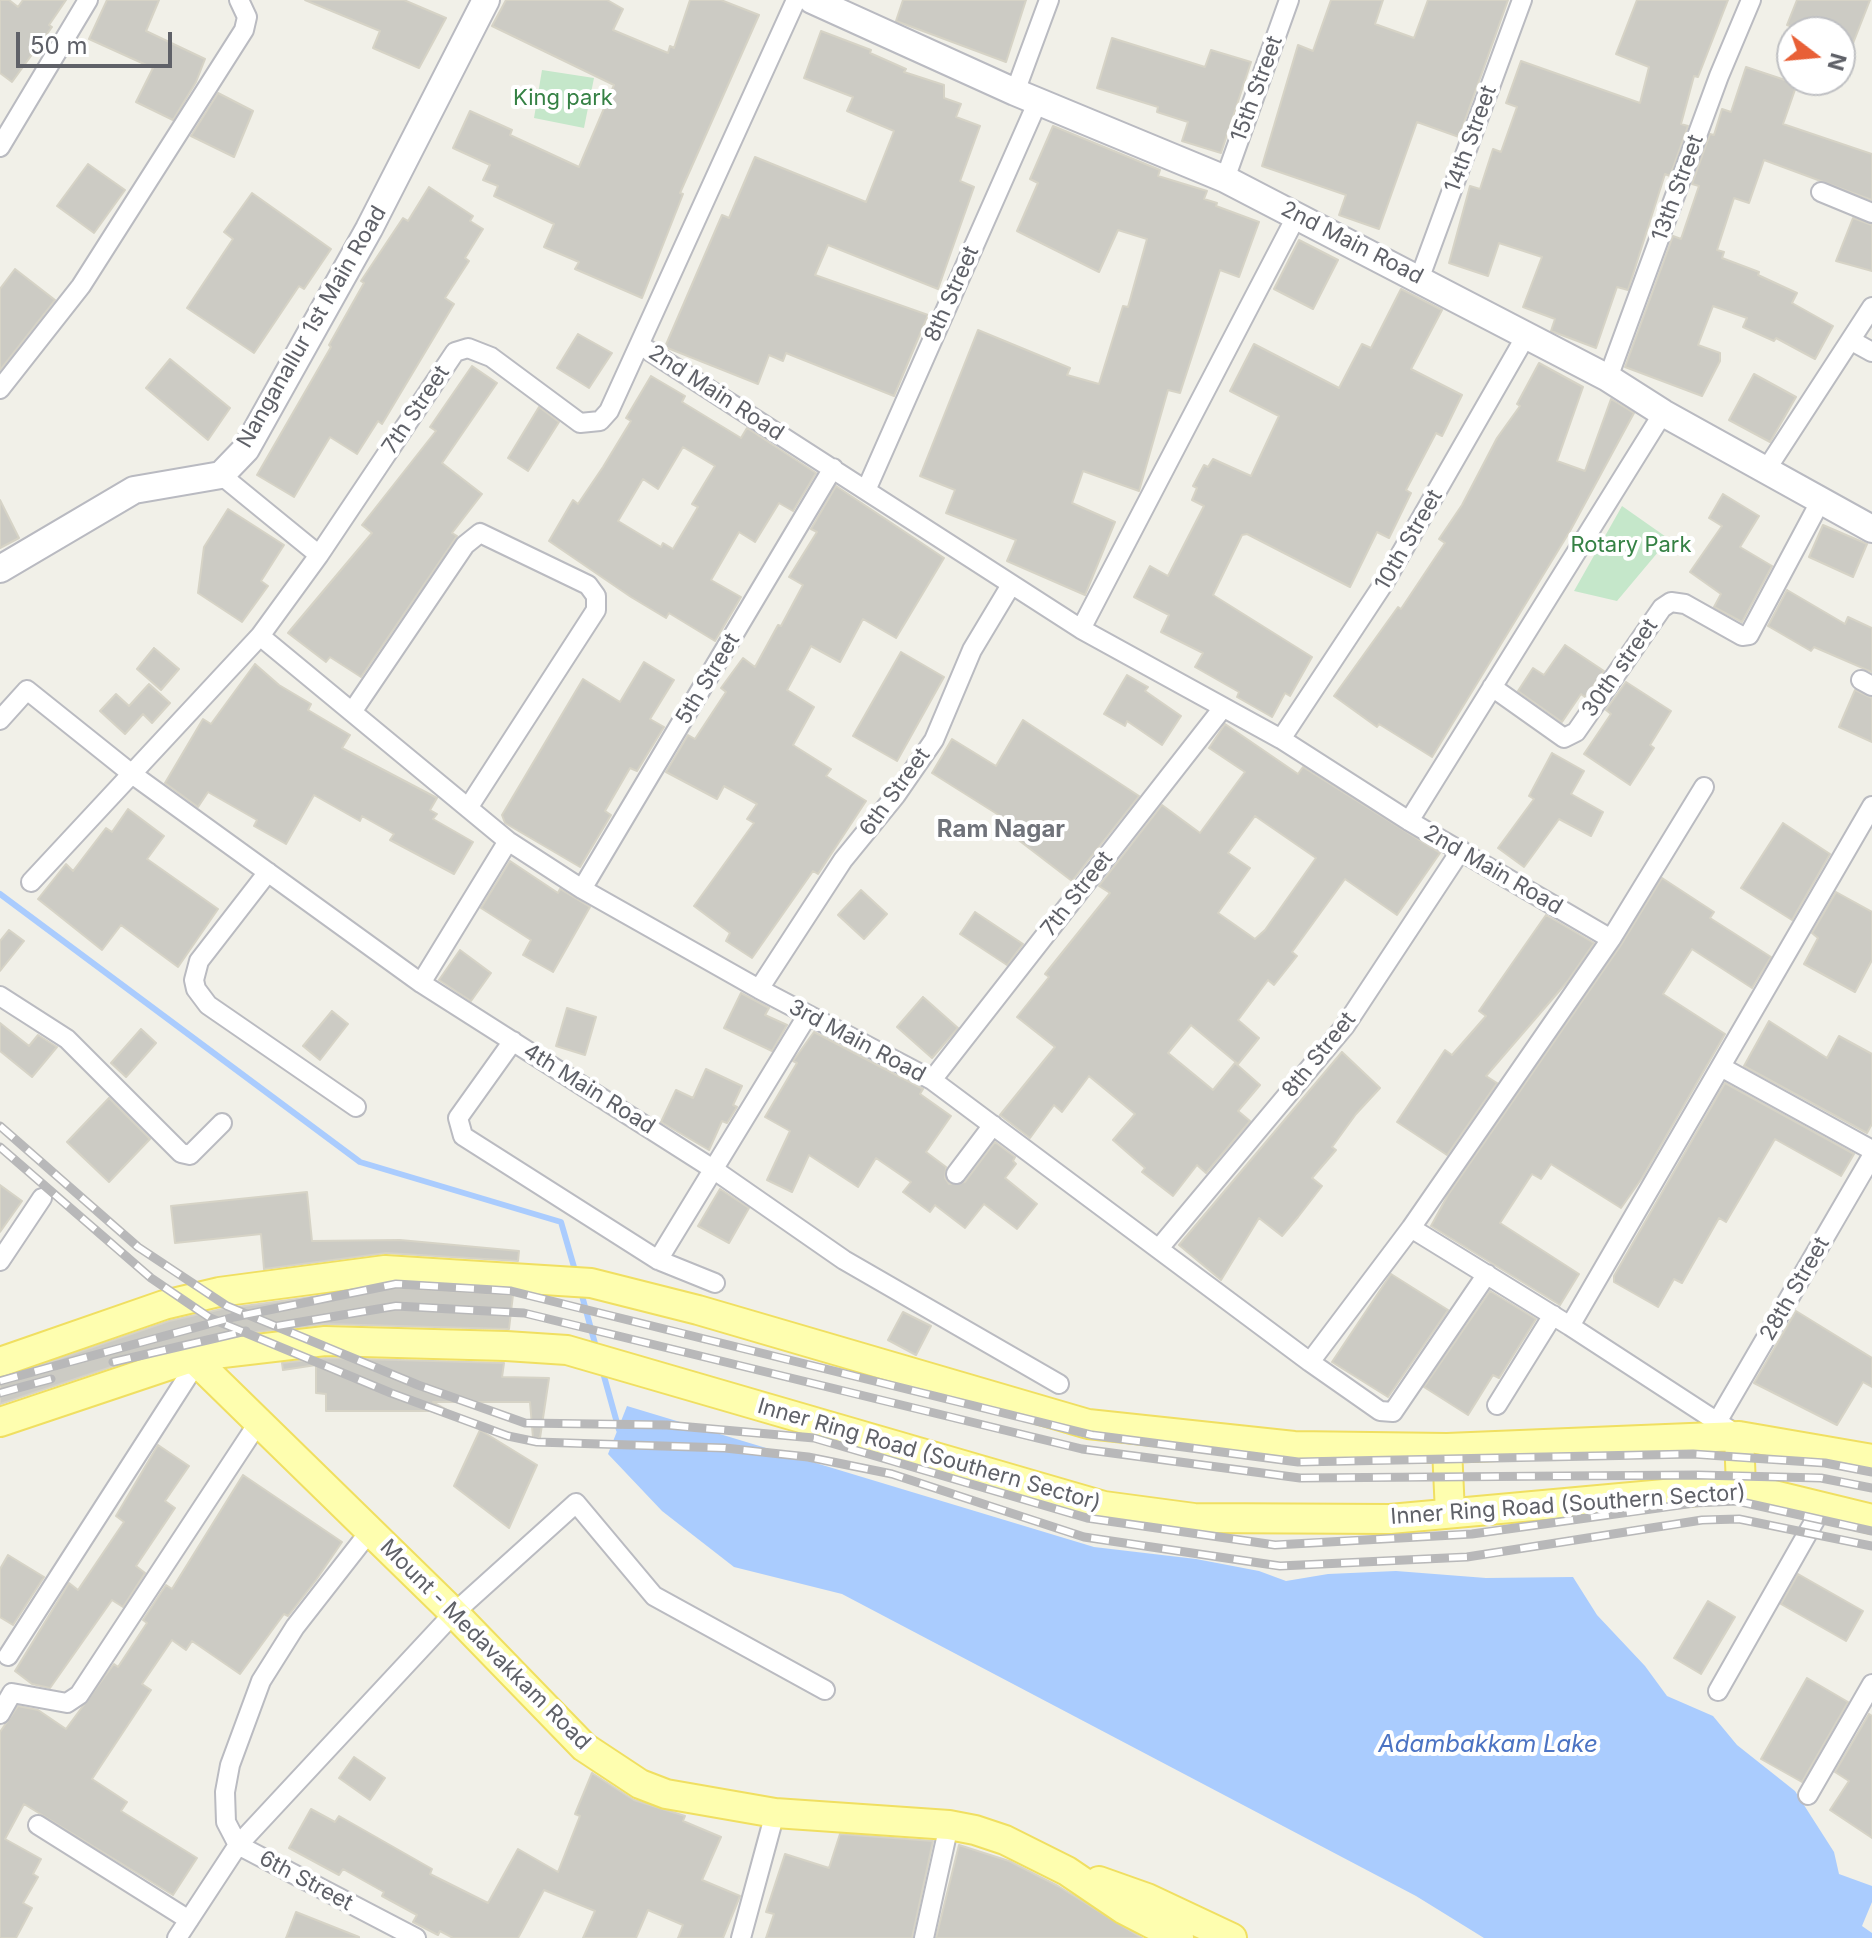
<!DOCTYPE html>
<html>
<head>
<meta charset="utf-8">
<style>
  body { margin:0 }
  #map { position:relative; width:1872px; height:1938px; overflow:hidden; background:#f1f0e8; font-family:Inter,sans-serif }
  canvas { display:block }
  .north { position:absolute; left:1776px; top:16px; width:80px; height:80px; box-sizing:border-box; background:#fff; border:2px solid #bfc0c3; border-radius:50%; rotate:106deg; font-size:22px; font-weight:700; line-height:32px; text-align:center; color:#5f6168 }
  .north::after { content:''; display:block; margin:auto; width:28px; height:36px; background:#e86037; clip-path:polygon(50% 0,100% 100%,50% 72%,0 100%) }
  .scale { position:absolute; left:16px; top:32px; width:156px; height:36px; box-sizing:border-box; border:4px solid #5f6168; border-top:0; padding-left:10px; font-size:24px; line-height:28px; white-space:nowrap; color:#5f6168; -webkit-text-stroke:6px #fff; paint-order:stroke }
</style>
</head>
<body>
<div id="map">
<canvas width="1872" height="1938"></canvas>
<div class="north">N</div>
<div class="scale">50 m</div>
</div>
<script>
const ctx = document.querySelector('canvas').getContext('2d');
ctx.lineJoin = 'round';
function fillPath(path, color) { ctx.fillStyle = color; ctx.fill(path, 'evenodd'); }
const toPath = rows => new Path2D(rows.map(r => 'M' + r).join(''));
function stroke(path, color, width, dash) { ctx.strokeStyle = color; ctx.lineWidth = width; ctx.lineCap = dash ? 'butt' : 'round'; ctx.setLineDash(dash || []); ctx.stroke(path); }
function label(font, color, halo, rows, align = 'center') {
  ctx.font = font + ' Inter,sans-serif'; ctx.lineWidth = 8; ctx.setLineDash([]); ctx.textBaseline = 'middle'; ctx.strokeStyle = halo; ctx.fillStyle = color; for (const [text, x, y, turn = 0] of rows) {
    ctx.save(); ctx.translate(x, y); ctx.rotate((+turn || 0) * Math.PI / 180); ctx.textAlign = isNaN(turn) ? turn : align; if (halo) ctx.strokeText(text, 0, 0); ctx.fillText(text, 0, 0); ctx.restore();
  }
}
const green = toPath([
  [542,70,594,78,584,128,534,118],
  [1622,506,1669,539,1617,601,1574,591]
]);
const water = toPath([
  [627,1406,1094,1547,1196,1559,1259,1571,1286,1581,1328,1574,1396,1571,1486,1578,1573,1577,1597,1615,1645,1666,1667,1696,1713,1716,1737,1745,1795,1791,1834,1852,1839,1874,1872,1886,1872,1902,1862,1926,1872,1933,1872,1938,1484,1938,1416,1896,842,1594,734,1567,662,1511,608,1454]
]);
const stream = toPath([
  [0,894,360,1162,561,1222,576,1274],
  [581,1292,597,1351],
  [602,1369,619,1430,625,1431]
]);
const building = toPath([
  [0,0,9,0,18,7,23,0,66,0,49,25,52,27,12,82,0,73,0,0],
  [107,0,159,0,146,31,205,59,196,82,173,120,136,102,153,68,89,39,107,0],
  [305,0,404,0,446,18,419,68,373,48,380,31,305,0],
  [506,0,607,0,623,9,613,30,668,53,670,46,674,48,690,0,721,0,759,15,680,193,683,194,642,298,575,269,579,262,544,247,554,224,494,196,498,186,483,180,490,165,453,148,470,111,512,130,510,135,579,167,614,85,492,26,506,0],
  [903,0,1026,0,1006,62,896,21,903,0],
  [1331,0,1383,0,1375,24,1414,38,1428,0,1508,0,1459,137,1417,122,1379,229,1339,215,1346,195,1262,166,1298,45,1313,51,1331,0],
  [1637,0,1728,0,1698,77,1694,76,1681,124,1688,126,1670,176,1665,174,1628,290,1617,287,1596,348,1551,331,1555,319,1523,307,1542,257,1499,243,1488,276,1449,263,1470,186,1480,189,1493,149,1501,152,1517,107,1506,103,1521,61,1640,103,1649,67,1616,54,1637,0],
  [1797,0,1870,0,1841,74,1840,32,1806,32,1787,25,1797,0],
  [821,31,871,50,870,53,906,69,904,72,944,85,944,98,961,104,956,117,980,126,960,181,974,187,938,289,828,245,815,275,928,315,894,396,786,353,783,361,769,355,758,384,665,347,722,215,729,218,755,157,866,202,894,131,847,111,853,97,804,78,821,31],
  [1112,38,1205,67,1211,50,1251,62,1221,153,1182,141,1188,122,1157,112,1158,107,1097,88,1112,38],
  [1746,67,1797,84,1783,124,1872,154,1872,200,1764,160,1749,203,1734,198,1717,250,1724,252,1722,258,1759,272,1758,275,1797,293,1792,303,1833,326,1815,359,1776,338,1774,341,1743,327,1747,318,1713,306,1698,345,1720,353,1720,361,1702,396,1625,367,1673,236,1681,239,1699,186,1692,184,1710,134,1714,135,1722,109,1731,112,1746,67],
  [218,93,253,111,234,157,191,136,218,93],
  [1053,126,1160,170,1158,176,1207,191,1204,199,1217,203,1216,206,1259,222,1239,277,1220,270,1180,393,1168,390,1139,491,1083,471,1072,503,1115,522,1085,595,1007,561,1016,540,946,513,955,490,920,476,978,330,1070,368,1067,375,1099,384,1123,306,1128,307,1147,239,1118,230,1099,272,1017,231,1038,183,1030,179,1053,126],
  [88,164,125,190,94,233,57,206,88,164],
  [429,187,473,216,470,221,483,229,465,258,469,261,445,298,454,304,382,424,378,421,357,454,330,437,294,497,257,475,331,347,329,345,364,283,361,281,403,218,408,221,429,187],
  [252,193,331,249,304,289,299,286,254,353,187,308,233,239,224,232,252,193],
  [1853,218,1872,225,1872,271,1836,261,1853,218],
  [1299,240,1338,260,1313,309,1274,289,1299,240],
  [15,269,55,300,0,370,0,289,15,269],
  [1401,289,1442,310,1411,369,1462,395,1442,436,1436,433,1406,490,1411,493,1389,538,1377,532,1350,587,1247,534,1242,535,1213,595,1312,657,1290,696,1285,693,1272,717,1237,697,1239,692,1195,667,1203,653,1161,632,1169,615,1134,597,1150,566,1168,576,1204,506,1192,500,1197,488,1193,486,1204,465,1208,467,1213,459,1251,476,1279,416,1230,391,1254,344,1339,388,1362,344,1371,348,1401,289],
  [578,334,612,353,589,388,557,368,578,334],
  [170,359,230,408,208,440,146,388,170,359],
  [1539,363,1583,387,1557,461,1585,471,1611,399,1634,413,1570,531,1432,757,1379,724,1377,727,1334,696,1398,607,1401,609,1445,543,1439,539,1462,505,1497,438,1520,406,1517,404,1539,363],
  [472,366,497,383,442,463,482,494,452,533,457,536,361,677,330,657,326,662,288,633,372,533,362,525,436,431,430,427,472,366],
  [1754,374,1796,397,1770,442,1729,420,1754,374],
  [651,376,685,396,682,402,741,438,747,428,816,473,793,511,779,503,755,542,739,532,711,580,741,597,715,641,669,613,666,618,631,597,549,541,573,500,578,504,603,467,631,421,626,418,651,376],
  [683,447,715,466,692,504,698,507,673,549,663,543,661,547,618,521,643,479,658,489,683,447],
  [539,407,559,422,528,471,508,458,539,407],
  [836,486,944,558,896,638,863,619,840,662,811,646,787,690,814,707,793,745,831,769,826,776,866,801,818,874,813,871,752,958,726,941,730,933,694,906,754,823,747,819,757,804,724,786,717,799,666,772,688,735,695,739,726,692,721,688,743,658,755,667,778,625,781,626,803,585,789,577,817,532,811,529,836,486],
  [1723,494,1759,516,1740,547,1772,566,1742,622,1714,607,1721,594,1690,572,1722,526,1709,518,1723,494],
  [0,500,19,538,0,548,0,500],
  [228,509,284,545,261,581,268,586,242,622,198,593,204,547,228,509],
  [1823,525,1867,544,1853,577,1809,557,1823,525],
  [1787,590,1845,624,1848,617,1872,628,1872,672,1814,647,1811,651,1768,626,1787,590],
  [1565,645,1604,671,1585,697,1581,694,1562,722,1518,691,1533,668,1544,675,1565,645],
  [154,648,179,669,161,690,137,669,154,648],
  [901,652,944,677,897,761,853,736,901,652],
  [644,662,674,680,650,719,664,727,637,771,630,768,605,811,611,815,580,867,505,823,502,815,583,679,620,702,644,662],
  [255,664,279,685,311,704,308,710,350,735,342,748,437,798,430,810,437,814,433,819,473,842,454,874,390,840,394,834,362,816,360,821,314,795,286,844,254,826,257,820,208,792,198,807,165,783,203,719,211,724,255,664],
  [1127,675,1148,687,1145,691,1181,716,1162,745,1127,721,1125,726,1104,714,1127,675],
  [1626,682,1671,711,1650,745,1654,748,1630,785,1584,754,1611,714,1606,710,1626,682],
  [149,684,170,703,152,723,143,714,125,734,100,711,116,694,129,706,149,684],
  [1855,690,1872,698,1872,742,1839,727,1855,690],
  [1023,720,1139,796,1072,881,1008,832,1013,824,932,773,952,739,996,766,1023,720],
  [1225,724,1298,774,1303,767,1440,853,1397,915,1345,879,1292,952,1297,956,1274,985,1268,980,1238,1020,1259,1038,1238,1064,1191,1025,1168,1053,1213,1090,1235,1063,1260,1085,1238,1111,1250,1121,1206,1173,1197,1165,1173,1196,1142,1172,1145,1168,1113,1140,1135,1114,1089,1076,1062,1112,1054,1105,1030,1138,1000,1115,1055,1047,1017,1017,1049,977,1045,974,1110,893,1099,886,1162,805,1200,833,1245,772,1209,748,1225,724],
  [1255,816,1316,858,1265,930,1255,939,1218,913,1250,868,1228,853,1255,816],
  [1552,753,1584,771,1571,794,1603,812,1591,836,1559,819,1524,867,1498,848,1534,799,1529,796,1552,753],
  [128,809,164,836,147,859,218,909,178,967,121,925,102,950,38,899,66,864,73,871,106,828,112,832,128,809],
  [1783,823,1830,854,1792,920,1741,888,1783,823],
  [510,861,558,893,560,889,590,907,553,972,523,955,531,940,481,908,510,861],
  [1662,878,1714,912,1710,918,1771,957,1752,988,1692,949,1663,994,1725,1034,1642,1178,1621,1208,1551,1164,1541,1179,1532,1174,1500,1223,1579,1274,1560,1305,1431,1226,1448,1195,1621,945,1662,878],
  [861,890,887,914,864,939,838,915,861,890],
  [1836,892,1872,912,1872,960,1855,992,1804,964,1818,938,1812,933,1836,892],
  [975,912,1023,944,1007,965,960,934,975,912],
  [1546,915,1594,943,1567,982,1486,1076,1497,1083,1447,1155,1397,1122,1445,1050,1452,1055,1486,1016,1479,1011,1546,915],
  [9,930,24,941,0,971,0,941,9,930],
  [460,950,491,973,471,1001,439,980,460,950],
  [741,993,769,1008,765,1015,787,1025,772,1051,724,1028,741,993],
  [923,997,958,1028,932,1058,897,1027,923,997],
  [567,1008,596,1017,585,1055,556,1046,567,1008],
  [332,1011,348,1024,320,1060,303,1046,332,1011],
  [1769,1021,1827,1058,1839,1036,1872,1054,1872,1124,1867,1133,1744,1066,1769,1021],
  [0,1023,29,1046,38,1035,57,1047,32,1077,0,1051,0,1023],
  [141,1029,156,1043,126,1077,111,1063,141,1029],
  [814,1032,923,1089,920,1094,951,1116,926,1152,946,1167,945,1178,949,1184,965,1182,995,1142,1015,1157,1013,1161,1016,1164,1005,1178,1037,1204,1017,1229,984,1204,965,1228,935,1205,930,1212,903,1192,911,1182,876,1158,858,1187,809,1155,792,1192,767,1180,790,1131,765,1117,797,1063,793,1061,814,1032],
  [1342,1052,1380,1088,1356,1114,1332,1147,1336,1150,1312,1178,1322,1186,1298,1217,1282,1236,1259,1218,1221,1280,1179,1245,1342,1052],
  [706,1069,742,1086,733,1105,737,1107,727,1123,722,1121,709,1150,661,1122,676,1090,693,1098,706,1069],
  [1725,1083,1854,1154,1841,1176,1775,1139,1726,1222,1719,1218,1682,1283,1674,1279,1658,1307,1614,1282,1614,1276,1725,1083],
  [109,1098,150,1139,109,1182,67,1142,109,1098],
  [0,1185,22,1201,0,1232,0,1185],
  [720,1189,749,1208,729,1243,698,1226,720,1189],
  [307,1192,312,1241,400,1240,519,1251,518,1261,386,1253,264,1269,261,1234,175,1243,171,1206,307,1192],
  [1391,1274,1448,1310,1388,1397,1332,1362,1391,1274],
  [386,1287,513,1295,509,1329,325,1324,195,1339,0,1404,0,1379,169,1321,222,1309,386,1287],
  [1490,1291,1536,1319,1499,1378,1493,1375,1468,1415,1424,1387,1490,1291],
  [1796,1311,1872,1358,1872,1387,1863,1382,1837,1425,1754,1383,1796,1311],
  [903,1312,931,1326,916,1355,888,1340,903,1312],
  [326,1358,504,1363,502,1377,549,1378,540,1438,533,1438,530,1402,433,1402,449,1411,326,1411,326,1394,316,1393,316,1365,283,1370,282,1363,326,1358],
  [480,1430,537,1465,509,1528,454,1486,480,1430],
  [158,1445,189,1466,165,1501,175,1508,136,1566,145,1573,123,1607,112,1600,50,1688,32,1684,15,1671,69,1583,78,1590,124,1522,116,1516,158,1445],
  [243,1475,342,1542,316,1580,288,1616,284,1614,240,1674,192,1641,186,1650,172,1640,142,1684,151,1690,92,1779,127,1802,121,1811,197,1858,173,1895,24,1804,5,1839,41,1859,33,1874,38,1877,23,1903,32,1908,16,1938,0,1938,0,1732,18,1706,38,1710,66,1729,114,1664,118,1667,147,1623,143,1620,166,1585,172,1589,243,1475],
  [8,1555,44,1577,13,1625,0,1617,0,1569,8,1555],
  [1798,1574,1863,1611,1846,1641,1781,1604,1798,1574],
  [1708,1601,1735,1617,1701,1674,1674,1658,1708,1601],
  [1807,1678,1848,1702,1802,1782,1761,1759,1807,1678],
  [1869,1714,1872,1716,1872,1838,1830,1810,1849,1781,1835,1772,1869,1714],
  [354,1757,385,1778,370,1800,339,1778,354,1757],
  [592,1773,634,1800,685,1816,683,1821,721,1837,702,1880,740,1896,723,1938,678,1938,683,1925,648,1910,636,1938,583,1938,595,1911,544,1890,518,1938,453,1938,440,1931,438,1935,413,1922,417,1915,382,1896,384,1892,343,1869,339,1875,289,1848,311,1809,335,1822,339,1816,432,1869,430,1874,488,1903,518,1849,558,1872,580,1816,575,1814,592,1773],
  [840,1834,933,1841,912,1938,766,1938,774,1914,766,1912,785,1854,829,1868,840,1834],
  [959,1845,1009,1861,1058,1886,1142,1938,936,1938,959,1845],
  [296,1912,359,1937,359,1938,286,1938,296,1912]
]);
const street = toPath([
  [1015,92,1049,0],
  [0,147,88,0],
  [1225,179,1289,0],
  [1821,192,1872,213],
  [1420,277,1522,0],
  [1852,341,1872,352],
  [640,345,1081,629,1281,739,1409,821,1611,939],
  [1608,378,1719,76,1751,0],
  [0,389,81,286,244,30,247,17,239,0],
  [1766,470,1872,307],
  [221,475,319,555],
  [867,488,1038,101],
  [1081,629,1297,215],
  [260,636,508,841,582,889,759,989,932,1080,1310,1362,1411,1228,1611,939,1704,787],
  [1861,680,1872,686],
  [1492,687,1564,738,1576,732,1662,608,1671,602,1685,604,1742,636,1749,635,1821,500],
  [352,712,465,545,480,533,588,585,596,596,596,610,468,808],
  [0,720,27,690,132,774,421,983,713,1169,844,1260,1059,1384],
  [1281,739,1384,583,1527,334],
  [1409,821,1663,413],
  [268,872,199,961,194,980,196,989,208,1005,356,1107],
  [31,882,260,636,319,555,455,352,468,348,491,357,580,423,600,421,609,411,796,0],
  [582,889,833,468],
  [421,983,508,841],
  [759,989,843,860,896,795,934,740,972,650,1011,585],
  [0,996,67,1039,181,1153,190,1155,222,1123],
  [513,1041,458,1118,463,1136,658,1260,715,1283],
  [1721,1067,1872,1150],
  [932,1080,1222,709],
  [956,1174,993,1125],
  [1411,1228,1570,1326,1739,1436],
  [1160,1247,1345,1026,1461,850],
  [658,1260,807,1016],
  [0,1261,42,1198],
  [1570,1326,1872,806],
  [1310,1362,1380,1411,1393,1412,1487,1274],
  [1497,1405,1553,1315],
  [1717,1422,1872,1156],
  [370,1531,295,1627,261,1681,230,1765,225,1792,226,1822,238,1845,416,1938],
  [8,1656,197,1362],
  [1718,1691,1823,1506],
  [0,1714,12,1693,67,1703,79,1695,260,1420],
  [1808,1795,1872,1684],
  [38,1825,189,1920],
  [177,1938,238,1845,454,1613,576,1503,654,1596,825,1690],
  [741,1938,775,1813],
  [924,1938,949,1825]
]);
const secondary = toPath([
  [812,0,1015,92,1225,179,1608,378,1663,413,1872,529],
  [0,569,134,490,221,475,246,449,369,229,486,0]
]);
const primary = toPath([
  [197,1356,197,1362,454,1613,584,1747,640,1784,666,1794,775,1813,949,1825,975,1830,1005,1840,1067,1871,1123,1909,1179,1938],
  [0,1362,164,1305,219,1292,385,1270,591,1283,698,1310,1088,1424,1294,1446,1447,1448,1739,1436,1872,1459],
  [0,1422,197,1356,325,1341,506,1346,567,1350,1104,1506,1194,1518,1390,1519,1741,1487,1872,1519],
  [1739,1436,1741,1487],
  [1447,1448,1450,1513],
  [1099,1881,1147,1898,1232,1938]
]);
const rail = toPath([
  [0,1126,138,1247,227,1306,418,1385,525,1423,667,1425,814,1438,1087,1518,1275,1545,1472,1534,1694,1503,1737,1501,1872,1531],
  [0,1147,151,1278,210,1318,391,1393,508,1436,537,1442,725,1448,808,1457,892,1474,1084,1537,1280,1566,1467,1557,1702,1520,1739,1519,1872,1546],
  [277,1326,396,1306,524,1313,1082,1449,1300,1478,1697,1475,1821,1478,1872,1488],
  [113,1362,246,1331],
  [0,1381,234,1317,396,1284,511,1291,1092,1435,1298,1462,1693,1454,1825,1463,1872,1472],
  [0,1393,51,1379]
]);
const streetNames = [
  ["15th Street",1257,89,-70],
  ["14th Street",1471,139,-70],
  ["13th Street",1678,188,-70],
  ["2nd Main Road",1352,243,27],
  ["8th Street",952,294,-66],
  ["Nanganallur 1st Main Road",312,327,-60],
  ["2nd Main Road",716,393,33],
  ["7th Street",416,410,-56],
  ["10th Street",1409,540,-60],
  ["30th street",1620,668,-55],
  ["5th Street",708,679,-59],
  ["6th Street",895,792,-54],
  ["2nd Main Road",1493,870,30],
  ["7th Street",1077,894,-52],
  ["3rd Main Road",857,1041,28],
  ["8th Street",1319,1055,-51],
  ["4th Main Road",589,1089,32],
  ["28th Street",1795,1289,-60],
  ["Inner Ring Road (Southern Sector)",929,1455,16],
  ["Inner Ring Road (Southern Sector)",1568,1505,-4],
  ["Mount - Medavakkam Road",485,1645,45],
  ["6th Street",306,1881,28]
];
const parkNames = [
  ["King park",563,98],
  ["Rotary Park",1631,545]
];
const neighbourhoodNames = [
  ["Ram Nagar",1001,830]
];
const waterNames = [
  ["Adambakkam Lake",1488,1745]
];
fillPath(green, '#c5e7ca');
fillPath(water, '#aaccfe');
stroke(stream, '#aaccfe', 6);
fillPath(building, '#cccbc4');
stroke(building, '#d6d3c6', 2);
stroke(street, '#babbc1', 22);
stroke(secondary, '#b9bac1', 30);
stroke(primary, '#f0df61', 32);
stroke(street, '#fff', 18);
stroke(secondary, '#fff', 26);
stroke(primary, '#fefeaf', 28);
stroke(rail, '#b8b8b9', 9);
stroke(rail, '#fff', 6, [18]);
label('22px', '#5f6168', '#fff', streetNames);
label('22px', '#358144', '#fff', parkNames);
label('bold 24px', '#70737a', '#fff', neighbourhoodNames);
label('italic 24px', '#4b73c3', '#fff', waterNames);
</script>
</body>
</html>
